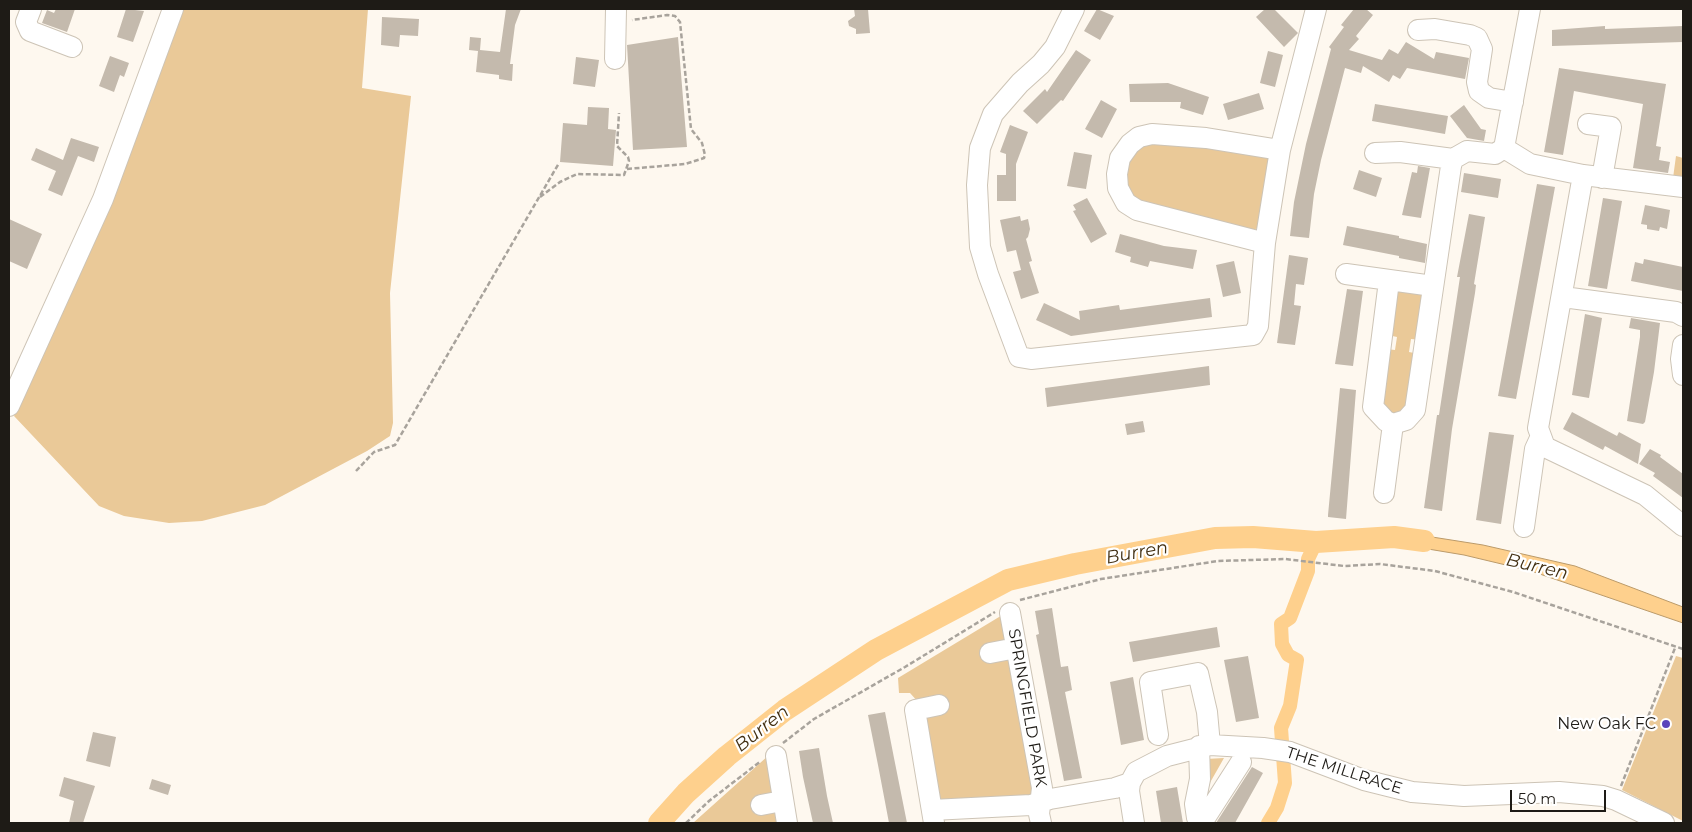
<!DOCTYPE html>
<html>
<head>
<meta charset="utf-8">
<style>
  body { margin:0 }
  #map { position:relative; width:1692px; height:832px; overflow:hidden; background:#fef8ef; font-family:Montserrat,sans-serif }
  canvas { display:block }
  .frame { position:absolute; inset:0; border:10px solid #1e1b16; pointer-events:none }
  .scale { position:absolute; left:1510px; top:790px; width:96px; height:22px; box-sizing:border-box; border:2px solid #1e1b16; border-top:0; padding-left:6px; font-size:15px; line-height:18px; white-space:nowrap; color:#1e1b16; -webkit-text-stroke:4px #fff; paint-order:stroke }
</style>
</head>
<body>
<div id="map">
<canvas width="1692" height="832"></canvas>
<div class="frame"></div>
<div class="scale">50 m</div>
</div>
<script>
const ctx = document.querySelector('canvas').getContext('2d');
ctx.lineJoin = 'round';
function fillPath(path, color) { ctx.fillStyle = color; ctx.fill(path, 'evenodd'); }
const toPath = rows => new Path2D(rows.map(r => 'M' + r).join(''));
function stroke(path, color, width, dash) { ctx.strokeStyle = color; ctx.lineWidth = width; ctx.lineCap = dash ? 'butt' : 'round'; ctx.setLineDash(dash || []); ctx.stroke(path); }
function label(font, color, halo, rows, align = 'center') {
  ctx.font = font + ' Montserrat,sans-serif'; ctx.lineWidth = 4.5; ctx.setLineDash([]); ctx.textBaseline = 'middle'; ctx.strokeStyle = halo; ctx.fillStyle = color; for (const [text, x, y, turn = 0] of rows) {
    ctx.save(); ctx.translate(x, y); ctx.rotate((+turn || 0) * Math.PI / 180); ctx.textAlign = isNaN(turn) ? turn : align; if (halo) ctx.strokeText(text, 0, 0); ctx.fillText(text, 0, 0); ctx.restore();
  }
}
const green = toPath([
  [180,9,368,9,362,88,411,96,390,293,393,423,390,436,367,451,265,505,202,521,169,523,124,516,99,506,14,416,45,349],
  [1142,141,1260,151,1270,159,1264,225,1247,233,1234,232,1129,197,1124,175,1126,164],
  [1676,156,1683,158,1683,180,1673,178],
  [1398,291,1418,291,1424,296,1421,340,1411,339,1409,352,1419,354,1408,409,1393,414,1383,409,1386,349,1395,350,1397,337,1388,335],
  [1004,614,1008,658,1012,662,1036,785,1033,797,942,804,936,799,919,703,910,693,899,693,898,678],
  [1676,656,1683,658,1683,821,1622,790],
  [769,755,781,823,693,823,722,797],
  [1224,758,1203,795,1206,759]
]);
const water = toPath([
  [1394,531,1483,545,1575,566,1683,607,1683,623,1531,571,1464,555,1410,546,1393,546,1394,531]
]);
const canal = toPath([
  [1268,823,1277,808,1285,783,1281,728,1290,706,1297,660,1288,655,1282,644,1281,624,1290,618,1308,571,1308,559,1316,542]
]);
const river = toPath([
  [659,823,686,793,727,756,785,710,876,650,1008,580,1075,564,1215,538,1253,537,1316,542,1394,537,1424,541]
]);
const building = toPath([
  [56,9,75,9,67,32,42,23,47,10,54,13],
  [126,9,144,11,133,42,117,37],
  [506,9,521,9,515,25,510,64,513,64,512,81,499,79,499,75,476,72,478,51,469,50,470,37,481,38,480,50,500,52],
  [854,9,868,9,870,33,856,34,856,29,849,26,848,21,855,16],
  [1097,9,1114,16,1100,40,1084,31],
  [1265,9,1274,9,1298,33,1284,47,1256,17],
  [1354,9,1366,9,1373,15,1356,36,1359,39,1349,50,1382,60,1389,49,1398,54,1406,42,1434,59,1436,52,1469,58,1465,79,1407,68,1400,79,1393,75,1389,82,1363,66,1361,73,1345,68,1321,160,1314,194,1309,238,1290,236,1294,202,1306,144,1331,49,1329,47,1344,27,1341,25],
  [382,17,419,19,418,36,400,35,399,47,381,45],
  [1605,26,1605,29,1683,26,1683,42,1552,46,1552,30],
  [678,37,687,147,633,150,627,45],
  [1076,50,1091,60,1063,101,1061,100,1037,124,1023,111,1045,89,1047,92],
  [1268,51,1283,55,1275,87,1260,83],
  [110,56,129,63,124,77,120,75,114,92,99,86],
  [576,57,599,60,595,87,573,84],
  [1559,68,1666,84,1656,146,1661,147,1659,160,1670,162,1668,173,1633,168,1643,104,1574,91,1563,155,1544,152],
  [1168,83,1209,97,1203,115,1180,108,1181,102,1130,102,1129,84],
  [1259,93,1264,109,1228,120,1223,104],
  [1101,100,1117,109,1102,138,1085,129],
  [1375,104,1448,116,1445,134,1372,121],
  [1464,105,1481,129,1486,130,1484,141,1467,138,1450,116],
  [588,107,609,108,608,129,616,130,613,166,560,162,563,123,587,125],
  [1010,125,1028,132,1016,164,1016,201,997,201,997,175,1006,175,1006,154,1000,152],
  [71,138,99,147,94,162,78,156,62,196,48,190,56,171,31,160,36,148,63,160],
  [1074,152,1092,155,1086,189,1067,186],
  [1418,166,1430,168,1421,218,1402,215,1412,172,1417,173],
  [1359,170,1382,178,1376,197,1353,189],
  [1464,173,1501,179,1498,198,1461,192],
  [1537,184,1555,187,1516,399,1498,396],
  [1087,198,1107,234,1091,243,1073,211,1076,210,1073,205],
  [1603,198,1622,201,1607,289,1588,286],
  [1645,205,1670,210,1667,229,1660,227,1659,231,1647,229,1647,225,1641,224],
  [1469,214,1485,217,1474,284,1476,285,1475,293,1452,429,1442,511,1424,508,1437,415,1439,415,1457,297,1460,277,1457,277],
  [1020,216,1021,221,1028,219,1030,229,1028,237,1026,239,1032,261,1029,262,1039,293,1021,299,1013,272,1021,270,1016,250,1007,252,1000,220],
  [9,219,42,234,27,269,9,261],
  [1347,226,1399,236,1399,238,1427,244,1425,263,1399,258,1399,256,1343,245],
  [1120,234,1164,246,1197,250,1193,269,1150,261,1148,267,1130,262,1131,257,1115,252],
  [1289,255,1308,258,1304,285,1296,284,1294,305,1301,306,1295,345,1277,343],
  [1644,259,1683,267,1683,291,1631,281,1635,262,1643,264],
  [1234,261,1241,293,1223,297,1216,265],
  [1347,289,1363,291,1353,366,1335,364],
  [1210,298,1212,317,1071,336,1036,320,1044,303,1080,320,1079,311,1119,305,1120,310],
  [1585,314,1602,318,1589,398,1572,395],
  [1631,318,1660,323,1654,372,1645,422,1643,424,1627,421,1640,337,1640,330,1629,328],
  [1209,366,1210,385,1047,407,1045,388],
  [1340,388,1356,390,1346,519,1328,517,1328,515],
  [1572,412,1617,436,1619,432,1641,444,1638,464,1605,446,1603,450,1563,429],
  [1143,421,1145,432,1127,435,1125,424],
  [1489,432,1514,435,1501,524,1476,520],
  [1650,449,1661,455,1660,457,1683,474,1683,498,1653,476,1655,473,1639,464],
  [1052,608,1061,667,1068,666,1072,690,1065,692,1082,778,1064,781,1036,635,1039,634,1035,611],
  [1217,627,1220,647,1133,662,1129,642],
  [1248,656,1259,718,1236,722,1224,660],
  [1133,677,1144,740,1121,745,1110,682],
  [885,712,894,758,907,823,889,823,878,765,868,715],
  [93,732,116,737,110,767,86,761],
  [819,748,827,796,833,823,813,823,803,777,799,751],
  [1252,767,1263,773,1235,823,1216,823],
  [64,777,95,786,83,823,69,823,74,801,59,796],
  [152,779,171,785,168,795,149,789],
  [1177,787,1183,823,1161,823,1156,791]
]);
const path = toPath([
  [627,169,685,164,704,158,705,155,702,143,691,129,680,22,675,16,667,15,632,20],
  [540,197,560,182,577,174,624,175,629,161,628,157,617,146,619,113],
  [356,471,374,452,395,445,559,163],
  [1020,600,1101,579,1218,561,1285,559,1344,566,1380,564,1435,571,1513,592,1683,649],
  [783,743,814,719,905,667,995,612],
  [1621,786,1675,648],
  [686,823,709,801,761,761]
]);
const minor = toPath([
  [31,9,26,22,30,31,72,47],
  [1074,9,1055,47,1041,64,1020,83,993,114,980,148,977,185,980,247,988,274,1019,357,1031,359,1253,335,1258,326,1265,243,1280,150,1316,9],
  [1418,30,1435,29,1470,35,1477,38,1482,49,1477,82,1479,91,1489,98,1513,102],
  [615,59,616,9],
  [1588,124,1611,127,1602,178],
  [1504,148,1530,164,1583,175,1683,187],
  [1504,148,1530,9],
  [1375,153,1400,152,1453,159],
  [1583,175,1538,428,1545,447,1645,495,1683,526],
  [1265,243,1137,210,1126,203,1118,188,1117,174,1120,158,1130,144,1139,137,1152,134,1206,138,1280,150],
  [1346,274,1433,286],
  [1389,281,1373,407,1386,421,1393,424],
  [1563,297,1676,312,1683,316],
  [1683,345,1681,359,1683,375],
  [9,406,103,199,173,9],
  [1384,493,1393,424,1406,420,1415,410,1451,166,1453,159,1467,151,1495,154,1504,148],
  [1524,527,1535,449,1541,436],
  [1010,613,1042,788,1039,814,1041,823],
  [990,653,1016,648],
  [1158,735,1150,682,1198,673,1207,712,1210,745],
  [1199,746,1200,779,1195,804,1197,818,1205,818,1241,762],
  [776,756,787,823],
  [761,805,782,801],
  [932,810,1031,805,1050,799,1115,788,1130,783],
  [934,823,915,710,939,705],
  [1134,823,1129,791,1130,783,1136,772,1167,756,1210,745,1263,748,1290,752,1364,780,1412,792,1464,796,1559,792,1603,796,1616,800,1664,823]
]);
const markers = [
  [1666,724,5,"#5a43bb"]
];
const streetNames = [
  ["SPRINGFIELD PARK",1027,708,80],
  ["THE MILLRACE",1344,771,18]
];
const poiNames = [
  ["New Oak FC",1656,724]
];
const waterNames = [
  ["Burren",1137,553,-10],
  ["Burren",1537,567,13],
  ["Burren",762,729,-38]
];
fillPath(green, '#eac998');
fillPath(water, '#fed08d');
stroke(water, '#bb9a69', 1);
stroke(canal, '#fed08d', 14);
stroke(river, '#fed08d', 22);
fillPath(building, '#c4baad');
stroke(minor, '#cdc4b6', 22);
stroke(path, '#a8a39c', 2.5, [5, 2.5]);
stroke(minor, '#fff', 20);
for (const [x, y, r, color] of markers) { const dot = new Path2D(); dot.arc(x, y, r, 0, 2 * Math.PI); ctx.fillStyle = color; ctx.fill(dot); stroke(dot, '#fff', 2); }
label('16px', '#1e1b16', '#fff', streetNames);
label('16px', '#1e1b16', '#fff', poiNames, 'right');
label('italic 18px', '#433013', '#fff', waterNames);
</script>
</body>
</html>
